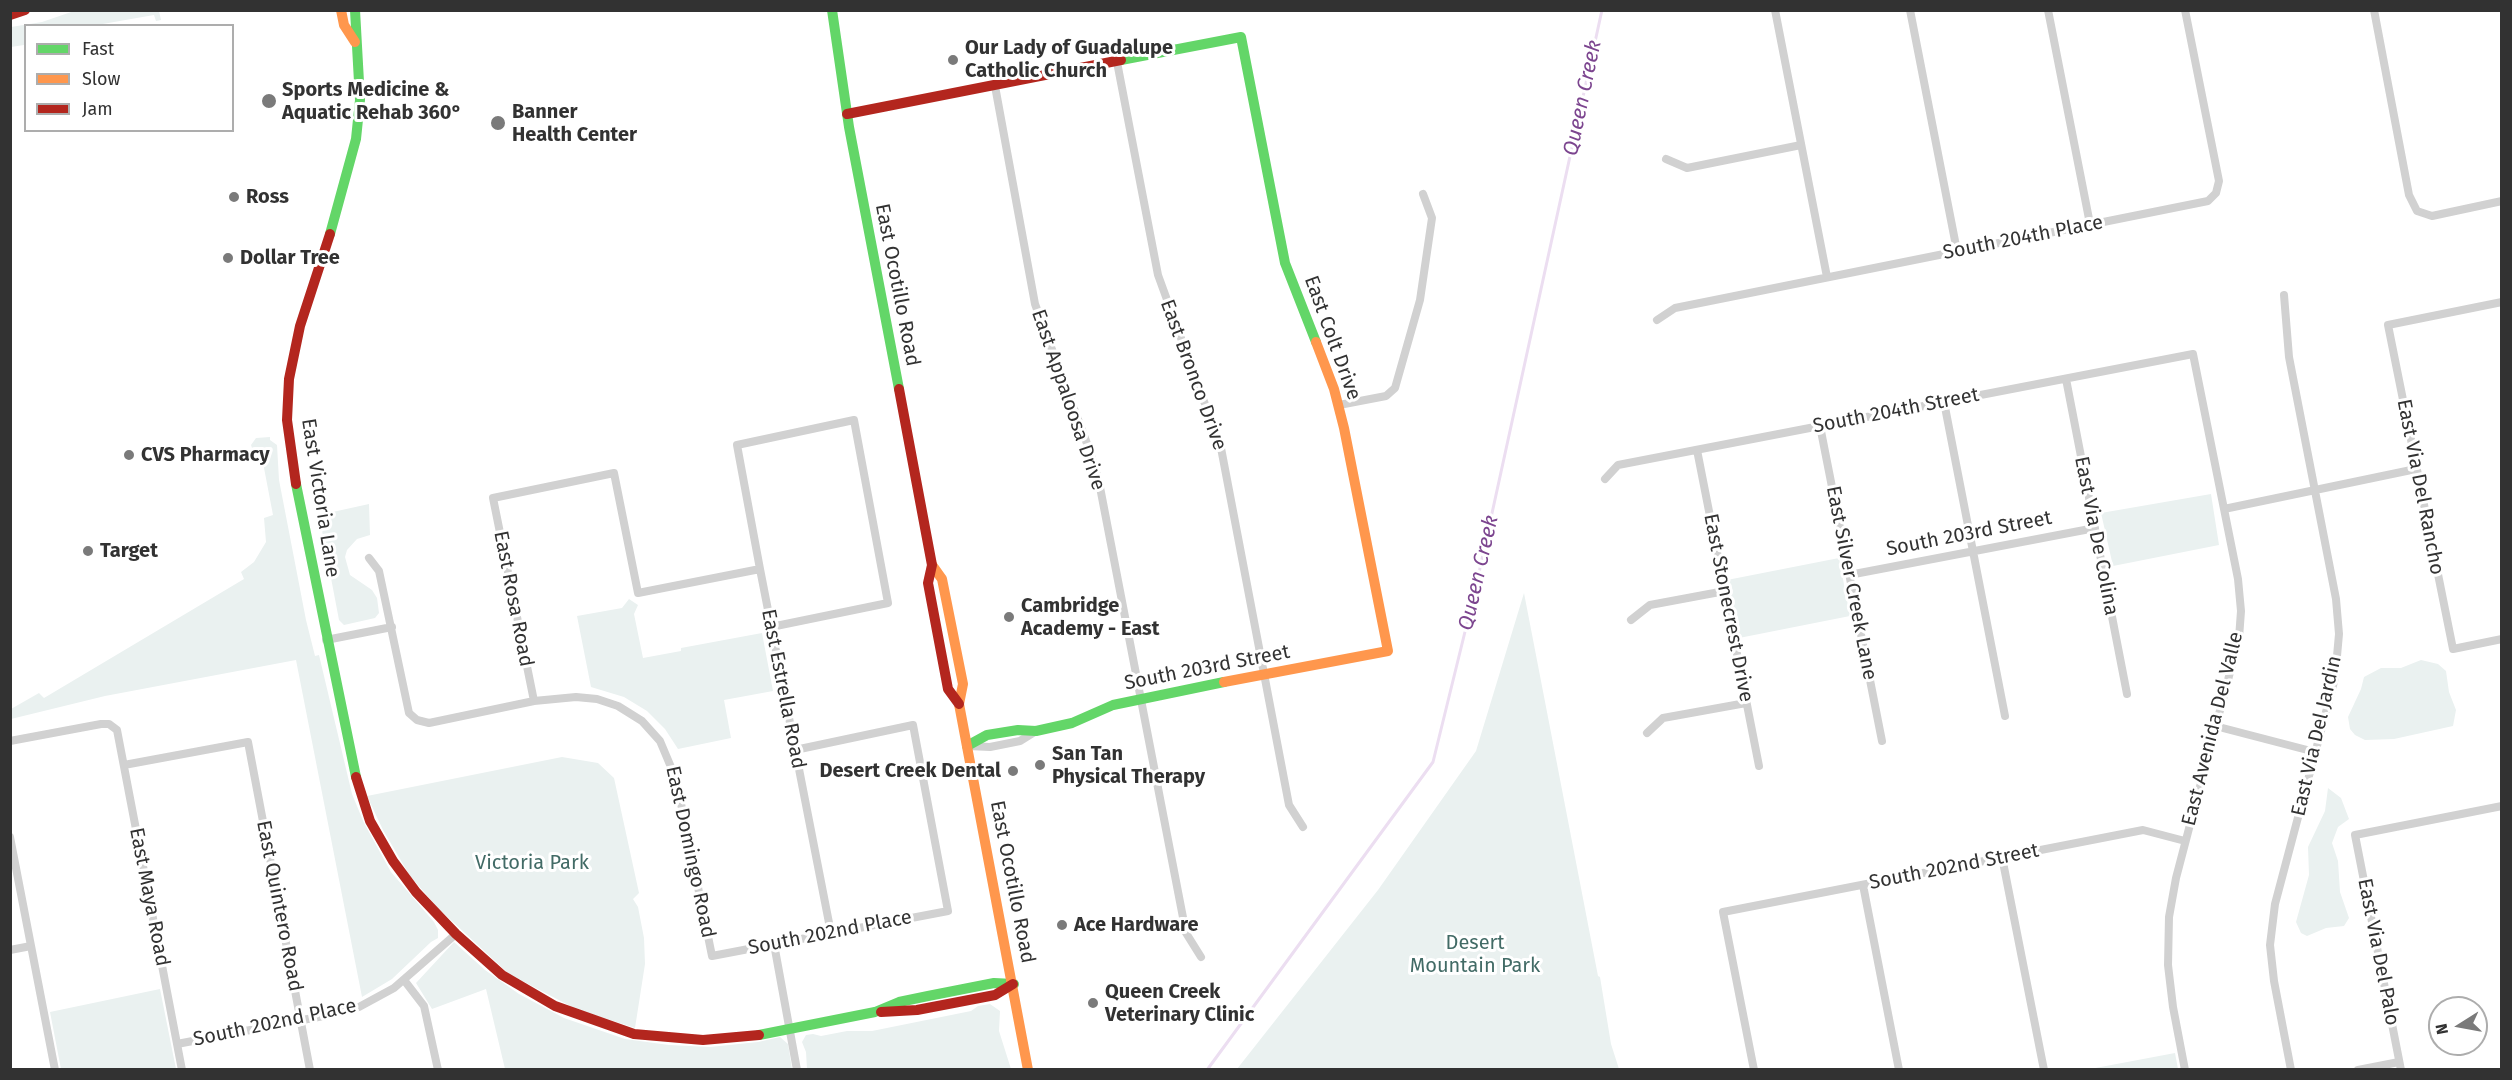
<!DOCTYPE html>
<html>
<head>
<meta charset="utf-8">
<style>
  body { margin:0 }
  #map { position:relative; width:2512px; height:1080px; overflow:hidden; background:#fff; font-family:"Fira Sans",sans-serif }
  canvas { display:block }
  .frame { position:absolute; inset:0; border:12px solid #323232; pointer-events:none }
  .legend { position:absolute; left:24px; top:24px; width:210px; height:108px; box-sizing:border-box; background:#fff; border:2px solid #adadad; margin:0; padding:8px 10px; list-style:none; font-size:18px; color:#323232 }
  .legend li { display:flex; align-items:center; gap:12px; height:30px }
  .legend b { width:30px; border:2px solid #adadad }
  .north { position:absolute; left:2428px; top:996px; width:60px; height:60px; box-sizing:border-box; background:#fff; border:2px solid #adadad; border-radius:50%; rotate:259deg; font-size:16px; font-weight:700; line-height:24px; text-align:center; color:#323232 }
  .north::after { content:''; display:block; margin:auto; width:21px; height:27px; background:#7a7a7a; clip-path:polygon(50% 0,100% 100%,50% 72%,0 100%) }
</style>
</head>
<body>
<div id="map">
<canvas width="2512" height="1080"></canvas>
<div class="frame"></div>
<ul class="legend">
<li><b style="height:8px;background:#63d668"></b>Fast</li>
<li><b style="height:8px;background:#ff974d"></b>Slow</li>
<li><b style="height:8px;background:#b3261e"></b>Jam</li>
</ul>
<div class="north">N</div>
</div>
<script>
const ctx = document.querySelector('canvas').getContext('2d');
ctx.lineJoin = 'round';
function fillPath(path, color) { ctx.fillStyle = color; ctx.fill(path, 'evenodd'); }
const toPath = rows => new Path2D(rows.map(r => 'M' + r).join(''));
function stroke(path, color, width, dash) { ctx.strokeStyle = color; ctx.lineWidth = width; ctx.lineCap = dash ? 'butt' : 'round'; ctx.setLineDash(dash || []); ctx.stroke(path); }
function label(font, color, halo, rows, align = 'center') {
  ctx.font = font + ' "Fira Sans",sans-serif'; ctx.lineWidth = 6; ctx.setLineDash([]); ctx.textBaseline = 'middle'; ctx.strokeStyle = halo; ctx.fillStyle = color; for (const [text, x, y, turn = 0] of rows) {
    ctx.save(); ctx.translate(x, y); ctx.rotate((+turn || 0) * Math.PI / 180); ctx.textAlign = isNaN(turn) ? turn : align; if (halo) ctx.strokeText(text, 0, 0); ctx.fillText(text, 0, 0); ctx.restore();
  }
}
const green = toPath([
  [77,10,159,11,161,20,156,21,154,15,97,25,26,26,25,48,24,45,11,47,11,27,42,22],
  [270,437,270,440,277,445,279,480,306,620,315,656,319,655,352,794,364,823,391,872,434,922,438,930,438,938,431,942,392,979,362,997,296,660,105,696,11,719,11,709,39,693,44,698,244,579,241,572,254,562,266,542,264,518,273,515,260,447,252,448,251,445,256,438],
  [2211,494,2219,545,2113,566,2101,513],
  [369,504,370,535,357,539,347,550,345,557,350,575,372,590,377,598,379,613,375,618,344,625,339,620,319,515],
  [1839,558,1850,616,1739,638,1727,580],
  [1524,593,1598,976,1600,977,1611,1044,1619,1069,1237,1069,1378,890,1476,751],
  [629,599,638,605,634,614,643,658,681,651,681,648,762,633,773,691,724,700,731,738,678,749,665,729,647,711,624,697,591,687,577,616,622,608],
  [2421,660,2438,664,2446,671,2449,692,2456,710,2453,726,2394,739,2365,740,2355,735,2350,729,2348,717,2361,689,2364,677,2381,668,2401,668],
  [562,757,598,763,614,778,639,893,633,899,638,907,644,938,645,964,635,1028,576,1009,509,974,439,909,410,876,383,830,367,796],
  [2328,788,2341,798,2349,819,2338,827,2332,843,2338,861,2340,892,2349,918,2344,926,2326,928,2307,936,2301,933,2296,922,2309,875,2308,847,2325,811],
  [454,942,485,970,519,994,564,1018,625,1039,669,1045,710,1047,758,1042,780,1037,788,1044,792,1069,505,1069,486,989,432,1009,416,983],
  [160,989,176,1069,61,1069,50,1012],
  [990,1004,1000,1011,999,1031,1011,1069,807,1069,806,1052,802,1042,806,1035,813,1034,821,1036,847,1031,872,1031,971,1011,978,1006],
  [2175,1053,2178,1069,2090,1069]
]);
const stream = toPath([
  [1207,1070,1433,762,1475,591,1602,10]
]);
const street = toPath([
  [1775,10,1827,277],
  [1910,10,1957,251],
  [2048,10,2090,224],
  [2374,10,2409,195,2417,211,2432,216,2502,201],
  [1117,62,1158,275,1221,448,1289,805,1303,827],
  [995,86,1035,304,1089,449,1099,482,1186,933,1201,957],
  [1666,159,1687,168,1801,145],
  [2284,295,2289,357,2336,599,2339,634,2335,678,2275,904,2270,945,2274,981,2291,1070],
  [2502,302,2388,325,2453,649,2502,639],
  [1657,320,1675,308,2208,201,2216,193,2219,181,2185,10],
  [2066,379,2127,694],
  [1944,402,2005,716],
  [1339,405,1386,396,1395,388,1420,300,1432,218,1423,194],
  [1820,426,1882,741],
  [1697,450,1759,766],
  [1605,479,1618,465,2193,354,2238,579,2241,611,2239,638,2176,878,2169,917,2168,965,2173,1007,2185,1070],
  [2224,509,2416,469],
  [369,558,379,571,409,713,417,720,429,723,534,701,576,697,597,699,618,706,642,721,660,741,676,779,712,956,948,911,913,725,795,750],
  [1849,575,2095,528],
  [1631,620,1650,605,1725,591],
  [771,627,888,603,854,420,737,445,760,569,831,933],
  [326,640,392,627],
  [534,701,493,498,614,473,638,593,760,569],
  [2215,726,2315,752],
  [1647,733,1663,718,1746,703],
  [10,741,101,724,109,724,117,730,182,1070],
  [968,746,990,747,1020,741,1036,731],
  [124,765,248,742,310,1070],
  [10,837,55,1070],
  [2002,857,2044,1070],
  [1863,885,1899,1070],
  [774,944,797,1070],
  [10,950,31,946],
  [404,980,424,1006,438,1070],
  [177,1044,334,1014,359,1007,394,988,456,934],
  [1754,1070,1723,912,2143,830,2185,841],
  [2358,1070,2399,1062],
  [2401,1070,2355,835,2502,806]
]);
const fast = toPath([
  [832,10,849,127,899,389],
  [1121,60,1241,37,1285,263,1316,342],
  [330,234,356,139,360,100,355,10],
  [296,484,356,777],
  [967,746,987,735,1018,730,1036,731,1072,723,1113,705,1224,682],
  [759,1035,875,1012,899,1002,928,996,994,983,1014,984]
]);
const slow = toPath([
  [341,10,344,25,355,42],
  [932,565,942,579,963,684,959,704,1028,1070],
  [1224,682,1388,651,1344,428,1334,389,1316,342]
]);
const jam = toPath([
  [10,15,25,10],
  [847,114,1121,60],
  [899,389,932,565,928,583,948,689,959,704],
  [296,484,287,420,289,379,300,326,330,234],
  [356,777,370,821,393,861,416,892,456,934,502,975,555,1006,634,1034,703,1040,759,1035],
  [881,1012,917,1010,995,995,1013,984]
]);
const markers = [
  [953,60,6,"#7a7a7a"],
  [269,101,8,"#7a7a7a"],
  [498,123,8,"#7a7a7a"],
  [234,197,6,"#7a7a7a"],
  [228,258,6,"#7a7a7a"],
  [129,455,6,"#7a7a7a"],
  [88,551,6,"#7a7a7a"],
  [1009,617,6,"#7a7a7a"],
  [1040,765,6,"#7a7a7a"],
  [1013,771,6,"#7a7a7a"],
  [1062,925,6,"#7a7a7a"],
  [1093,1003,6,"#7a7a7a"]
];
const poiNames = [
  ["Our Lady of Guadalupe",965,48],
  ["Catholic Church",965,71],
  ["Sports Medicine &",282,90],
  ["Aquatic Rehab 360°",282,113],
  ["Banner",512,112],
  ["Health Center",512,135],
  ["Ross",246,197],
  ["Dollar Tree",240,258],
  ["CVS Pharmacy",141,455],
  ["Target",100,551],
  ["Cambridge",1021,606],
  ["Academy - East",1021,629],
  ["San Tan",1052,754],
  ["Physical Therapy",1052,777],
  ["Desert Creek Dental",1001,771,"right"],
  ["Ace Hardware",1074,925],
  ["Queen Creek",1105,992],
  ["Veterinary Clinic",1105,1015]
];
const streetNames = [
  ["South 204th Place",2023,238,-11],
  ["East Ocotillo Road",897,285,79],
  ["East Colt Drive",1332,338,70],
  ["East Bronco Drive",1193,375,70],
  ["East Appaloosa Drive",1068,400,71],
  ["South 204th Street",1896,411,-11],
  ["East Via Del Rancho",2420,487,79],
  ["East Victoria Lane",320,498,81],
  ["South 203rd Street",1969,534,-11],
  ["East Via De Colina",2096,536,79],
  ["East Silver Creek Lane",1851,583,79],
  ["East Rosa Road",513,599,79],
  ["East Stonecrest Drive",1728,608,79],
  ["South 203rd Street",1207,668,-11],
  ["East Estrella Road",783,689,79],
  ["East Avenida Del Valle",2213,729,-76],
  ["East Via Del Jardin",2317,736,-77],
  ["East Domingo Road",690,852,78],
  ["South 202nd Street",1954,867,-11],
  ["East Ocotillo Road",1012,882,79],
  ["East Maya Road",149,897,79],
  ["East Quintero Road",279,906,79],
  ["South 202nd Place",830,933,-11],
  ["East Via Del Palo",2378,952,79],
  ["South 202nd Place",275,1023,-12]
];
const parkNames = [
  ["Victoria Park",532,863],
  ["Desert",1475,943],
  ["Mountain Park",1475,966]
];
const waterNames = [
  ["Queen Creek",1583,98,-78],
  ["Queen Creek",1479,573,-77]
];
fillPath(green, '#eaf1f0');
stroke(stream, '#ecdef1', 3);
stroke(street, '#d1d1d1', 8);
stroke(fast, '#63d668', 10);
stroke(slow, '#ff974d', 10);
stroke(jam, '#b3261e', 10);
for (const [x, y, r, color] of markers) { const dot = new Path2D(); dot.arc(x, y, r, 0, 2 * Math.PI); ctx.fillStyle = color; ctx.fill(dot); stroke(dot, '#fff', 2); }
label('bold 20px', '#323232', '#fff', poiNames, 'left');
label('20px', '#323232', '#fff', streetNames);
label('20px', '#426b66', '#fff', parkNames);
label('italic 21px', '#7c458f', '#fff', waterNames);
</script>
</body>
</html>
